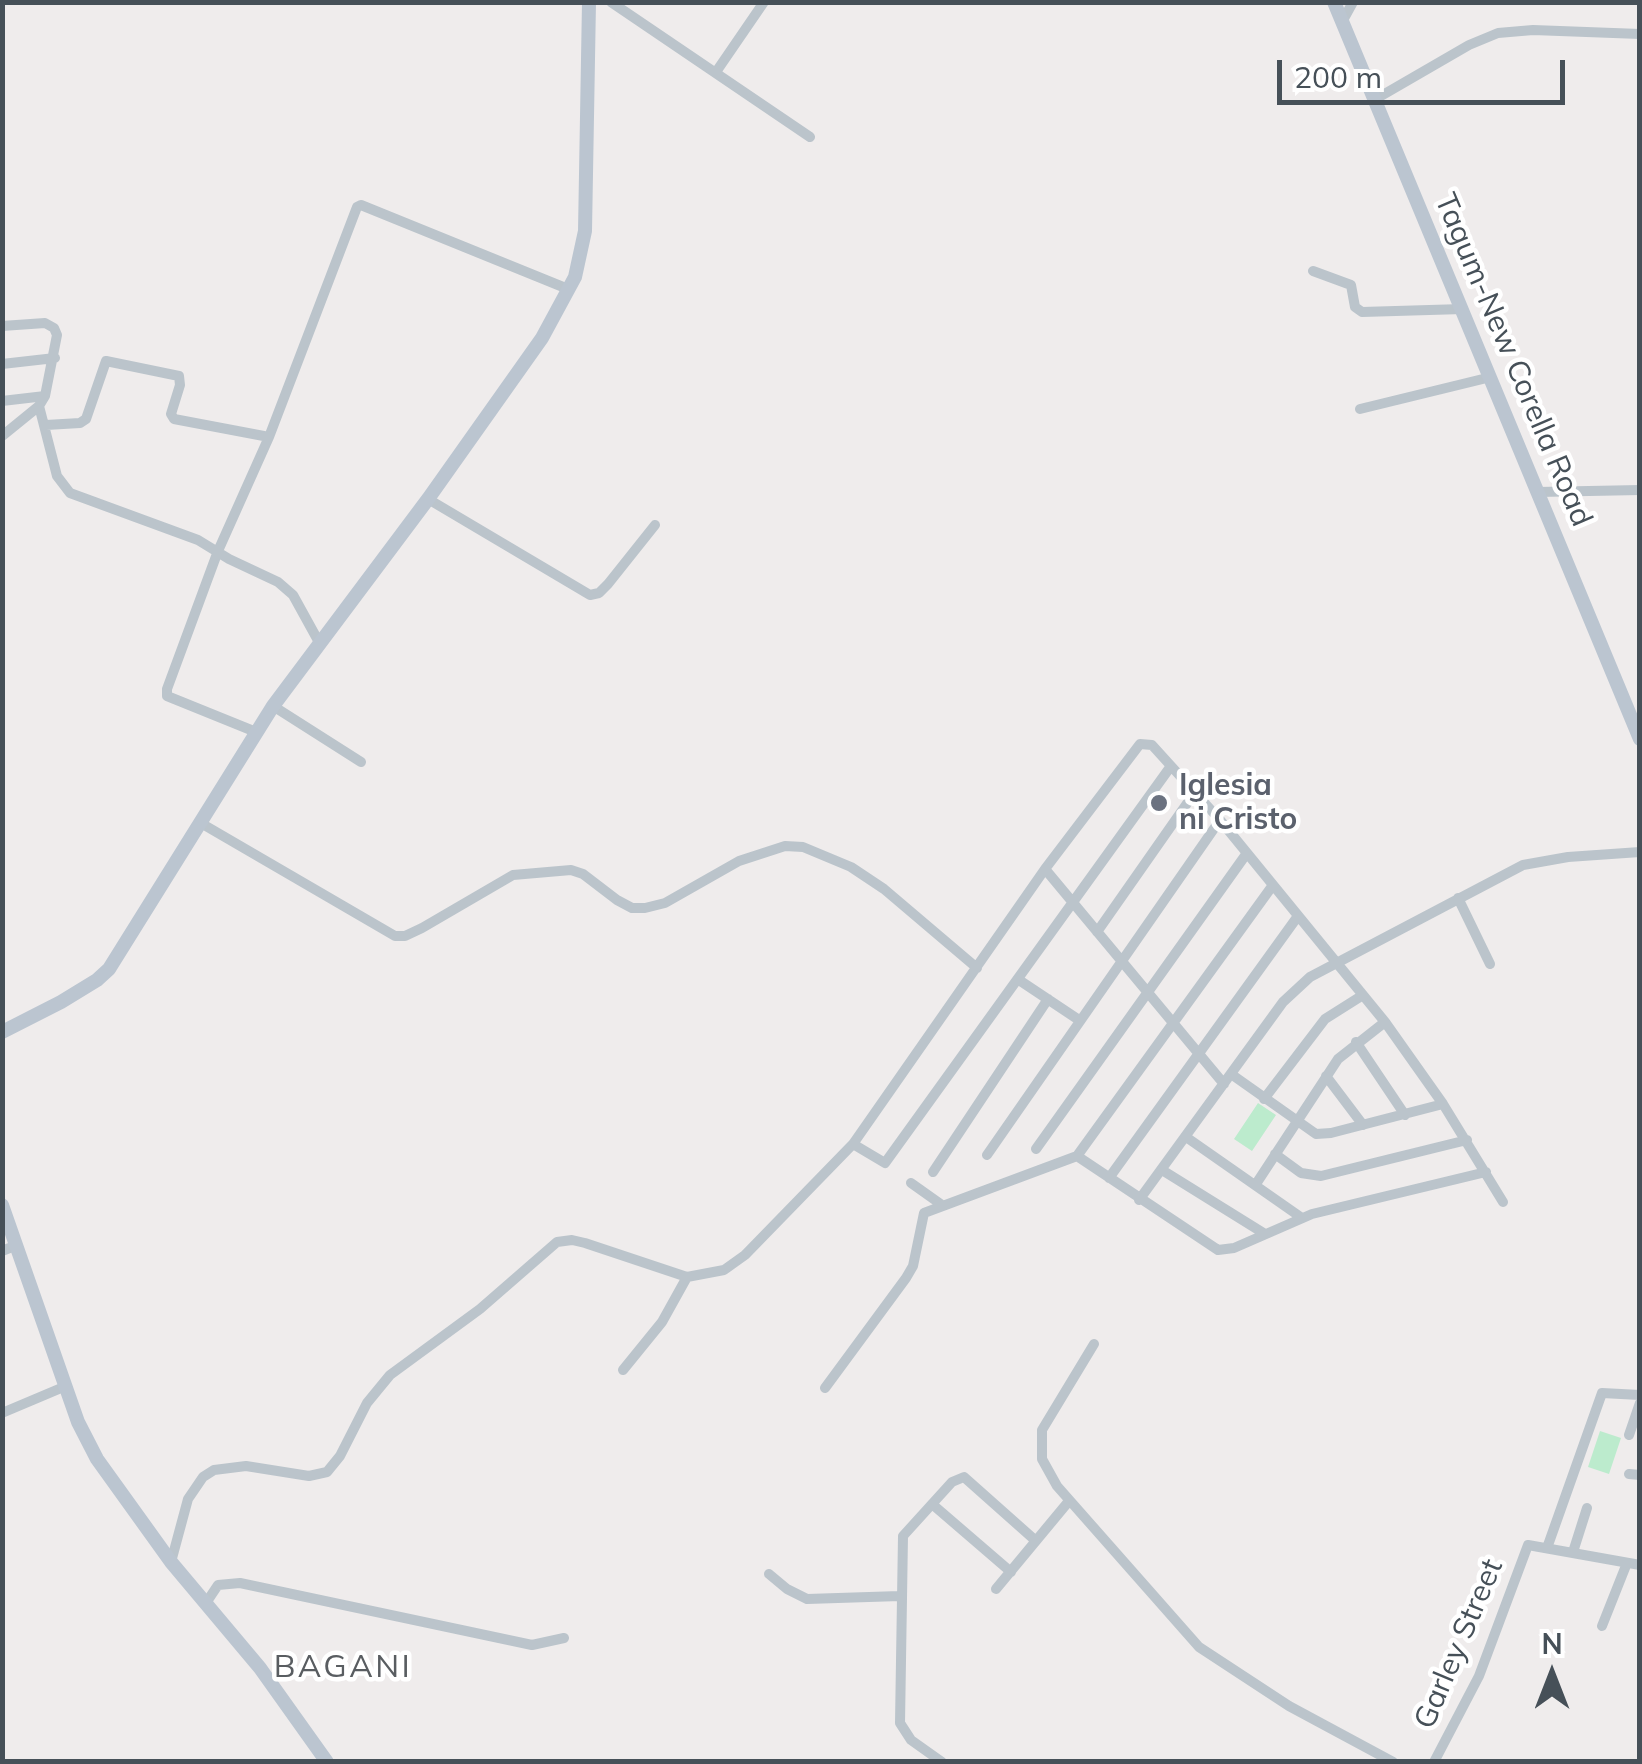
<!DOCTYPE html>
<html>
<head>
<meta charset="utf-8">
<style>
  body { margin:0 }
  #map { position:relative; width:1642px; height:1764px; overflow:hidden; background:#efecec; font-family:Mulish,sans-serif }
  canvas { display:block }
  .frame { position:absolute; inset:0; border:5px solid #465058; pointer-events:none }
  .north { position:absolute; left:1502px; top:1624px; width:100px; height:100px; -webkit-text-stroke:8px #fff; paint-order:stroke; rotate:0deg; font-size:28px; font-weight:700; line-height:40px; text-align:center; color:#465058 }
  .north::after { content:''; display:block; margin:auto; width:35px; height:45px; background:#465058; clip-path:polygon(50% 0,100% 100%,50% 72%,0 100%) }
  .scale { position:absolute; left:1277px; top:60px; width:288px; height:45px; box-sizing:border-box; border:5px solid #465058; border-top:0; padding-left:12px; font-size:30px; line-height:35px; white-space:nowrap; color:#465058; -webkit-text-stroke:8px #fff; paint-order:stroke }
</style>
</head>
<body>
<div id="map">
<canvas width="1642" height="1764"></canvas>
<div class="frame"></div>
<div class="north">N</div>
<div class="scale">200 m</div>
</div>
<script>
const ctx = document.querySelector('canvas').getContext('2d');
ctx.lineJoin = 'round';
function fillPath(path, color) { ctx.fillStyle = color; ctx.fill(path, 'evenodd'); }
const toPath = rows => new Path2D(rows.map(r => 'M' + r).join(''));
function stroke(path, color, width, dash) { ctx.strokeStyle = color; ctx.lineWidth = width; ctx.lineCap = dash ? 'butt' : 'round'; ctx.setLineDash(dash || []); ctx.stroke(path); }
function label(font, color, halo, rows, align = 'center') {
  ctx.font = font + ' Mulish,sans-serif'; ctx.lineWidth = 9; ctx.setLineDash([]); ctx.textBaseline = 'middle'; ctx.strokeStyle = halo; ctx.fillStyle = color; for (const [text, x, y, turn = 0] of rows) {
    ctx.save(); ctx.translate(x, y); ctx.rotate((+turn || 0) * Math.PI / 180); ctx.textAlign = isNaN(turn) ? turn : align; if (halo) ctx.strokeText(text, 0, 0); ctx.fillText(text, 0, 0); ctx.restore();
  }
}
const green = toPath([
  [1258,1103,1276,1115,1252,1151,1234,1139],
  [1600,1431,1621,1438,1609,1474,1588,1467]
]);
const street = toPath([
  [611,2,810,137],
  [1342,22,1353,2],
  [716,72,764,2],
  [1374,100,1469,45,1498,33,1533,30,1640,34],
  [1313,271,1351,285,1355,307,1362,312,1463,309],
  [2,326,45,323,54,328,57,335,45,396,39,406,2,436],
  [2,364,55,358],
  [2,401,45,396],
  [39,406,57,476,70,493,198,540,229,559,278,582,293,595,320,644],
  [1360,409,1491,377],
  [46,425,80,423,86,419,106,361,179,376,180,385,171,414,174,419,269,437],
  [1538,492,1640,490],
  [428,499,590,595,599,593,608,584,655,525],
  [273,706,361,762],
  [256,732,167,696,167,689,218,551,269,437,357,207,361,205,568,289],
  [199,822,395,936,405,936,422,928,513,875,571,870,583,874,617,900,632,908,645,908,665,903,739,861,785,846,803,847,851,867,884,889,977,968],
  [1045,869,1224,1084],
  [1458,898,1490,964],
  [1097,932,1195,792],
  [1019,980,1079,1020],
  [1356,1042,1405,1115],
  [1231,1074,1316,1134,1331,1133,1443,1104],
  [1326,1076,1363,1125],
  [1264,1099,1325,1019,1363,995],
  [1186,1137,1302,1218],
  [853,1144,885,1163,1171,766],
  [1036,1149,1247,853],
  [1275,1154,1301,1173,1321,1176,1467,1140],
  [987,1155,1220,820],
  [1077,1156,1218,1250,1234,1248,1312,1214,1486,1172],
  [1162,1170,1265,1234],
  [933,1172,1048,999],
  [1109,1178,1298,916],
  [911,1183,942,1205],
  [1256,1184,1338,1059,1385,1022],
  [1139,1200,1283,1002,1310,977,1523,865,1568,857,1640,852],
  [2,1251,17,1245],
  [1094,1344,1042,1430,1042,1459,1057,1486,1199,1647,1289,1706,1393,1762],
  [623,1370,662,1322,687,1277],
  [825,1388,906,1278,913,1266,924,1213,1077,1156,1273,885],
  [2,1413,66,1386],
  [1629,1435,1640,1403],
  [1629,1474,1640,1475],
  [932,1504,1011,1572],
  [1547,1548,1602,1393,1640,1395],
  [1573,1552,1587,1508],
  [171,1562,188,1499,203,1477,214,1470,246,1466,309,1476,327,1472,340,1456,367,1403,390,1375,480,1309,557,1242,572,1240,585,1243,687,1277,724,1270,745,1255,853,1144,1045,869,1140,744,1152,745,1220,820,1385,1022,1443,1104,1503,1202],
  [769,1574,787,1589,807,1599,900,1596],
  [996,1589,1069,1501],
  [206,1603,218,1585,240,1583,532,1645,564,1638],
  [1602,1626,1627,1563],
  [942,1762,911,1740,900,1723,903,1536,952,1482,964,1477,1036,1541],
  [1434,1762,1479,1676,1528,1545,1640,1565]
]);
const secondary = toPath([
  [1334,2,1640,739],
  [2,1032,61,1002,97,980,109,969,273,706,428,499,542,338,575,277,585,231,589,2],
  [2,1205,78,1422,97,1459,171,1562,260,1668,327,1762]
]);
const markers = [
  [1159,803,10,"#6b7280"]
];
const streetNames = [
  ["Tagum-New Corella Road",1513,360,67],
  ["Garley Street",1459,1644,-67]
];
const worshipNames = [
  ["Iglesia",1179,786],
  ["ni Cristo",1179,820]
];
const neighbourhoodNames = [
  ["BAGANI",343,1667]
];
fillPath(green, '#bcebcd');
stroke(street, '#bbc4cb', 10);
stroke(secondary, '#bbc5d0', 14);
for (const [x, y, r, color] of markers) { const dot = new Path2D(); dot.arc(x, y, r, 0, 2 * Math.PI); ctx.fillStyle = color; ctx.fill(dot); stroke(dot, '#fff', 4); }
label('30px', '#465058', '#fff', streetNames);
label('bold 30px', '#5b616d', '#fff', worshipNames, 'left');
ctx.letterSpacing = '2.5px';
label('32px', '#595d61', '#fff', neighbourhoodNames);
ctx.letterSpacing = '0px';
</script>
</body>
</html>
